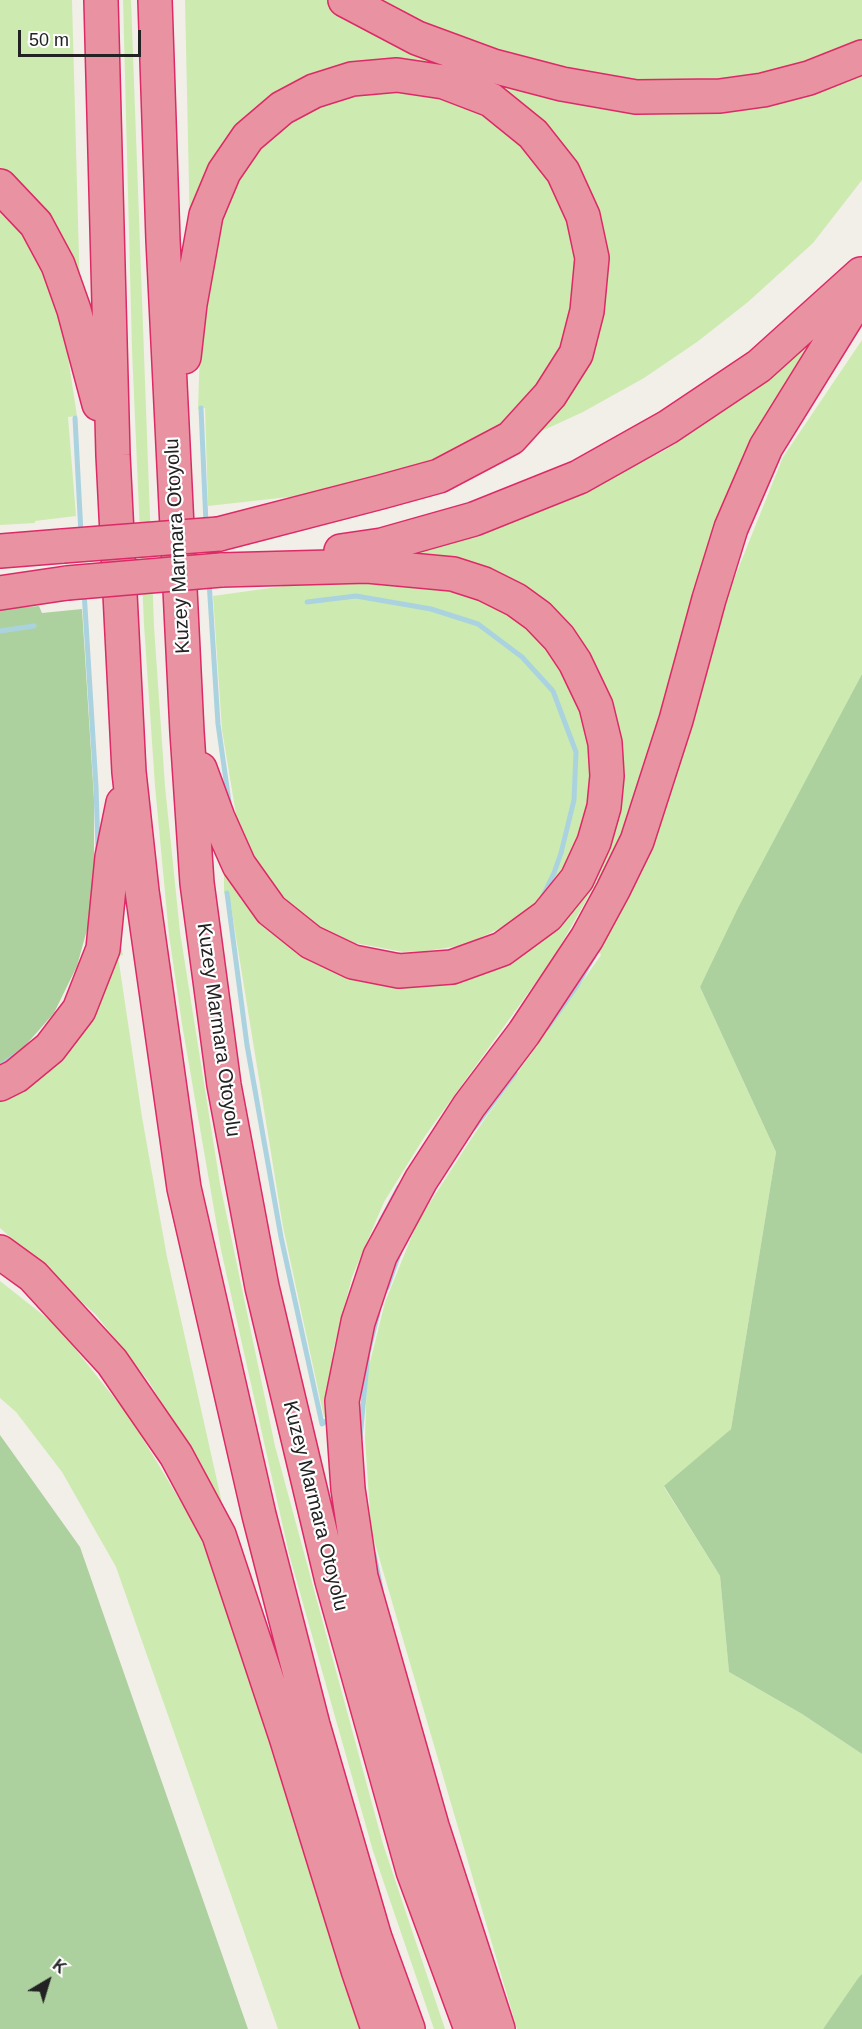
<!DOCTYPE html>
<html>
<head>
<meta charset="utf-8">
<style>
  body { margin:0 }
  #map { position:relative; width:862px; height:2029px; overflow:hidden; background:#f2efe9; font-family:Arial,sans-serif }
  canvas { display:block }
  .north { position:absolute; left:18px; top:1951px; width:60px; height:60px; -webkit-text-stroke:4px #fff; paint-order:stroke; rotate:38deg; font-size:16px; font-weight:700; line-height:24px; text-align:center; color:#222 }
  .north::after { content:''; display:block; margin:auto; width:21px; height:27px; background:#222; clip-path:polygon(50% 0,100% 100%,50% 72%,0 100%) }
  .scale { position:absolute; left:18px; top:30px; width:123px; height:27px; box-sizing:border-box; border:3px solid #222; border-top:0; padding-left:8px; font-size:18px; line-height:21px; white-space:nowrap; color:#222; -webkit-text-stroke:4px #fff; paint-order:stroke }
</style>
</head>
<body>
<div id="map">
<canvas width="862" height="2029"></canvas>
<div class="north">K</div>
<div class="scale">50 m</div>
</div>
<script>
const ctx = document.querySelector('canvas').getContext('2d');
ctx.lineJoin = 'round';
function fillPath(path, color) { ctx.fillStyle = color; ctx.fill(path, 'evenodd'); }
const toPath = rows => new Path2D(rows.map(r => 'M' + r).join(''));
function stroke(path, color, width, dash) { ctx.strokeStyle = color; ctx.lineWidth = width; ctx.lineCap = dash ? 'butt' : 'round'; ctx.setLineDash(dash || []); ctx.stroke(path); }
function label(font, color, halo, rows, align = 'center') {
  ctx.font = font + ' Arial,sans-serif'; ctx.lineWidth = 4.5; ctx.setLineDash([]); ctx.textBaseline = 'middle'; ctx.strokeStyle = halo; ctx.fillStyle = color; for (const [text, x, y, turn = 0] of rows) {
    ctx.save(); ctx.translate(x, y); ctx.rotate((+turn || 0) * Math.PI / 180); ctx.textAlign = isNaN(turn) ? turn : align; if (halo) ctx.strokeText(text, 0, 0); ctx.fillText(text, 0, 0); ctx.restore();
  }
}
const grass = toPath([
  [0,0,72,0,80,295,0,171],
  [123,0,131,0,154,626,165,786,180,932,220,1184,275,1446,383,1844,445,2029,434,2029,373,1851,289,1554,221,1250,182,1024,169,935,155,786,144,625,132,350],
  [185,0,331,0,581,99,862,71,862,180,813,243,748,302,697,342,644,378,583,412,520,441,564,395,600,241,474,82,282,94,190,234],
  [378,0,862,0,862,40,837,55,761,79,675,84,585,76,482,52,397,12],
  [412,87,494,116,529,148,565,196,580,285,570,343,510,424,430,471,343,491,208,506,205,408,198,409,201,321,226,196,252,157,284,123,333,96],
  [0,203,23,229,46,269,65,337,77,416,68,417,76,516,35,521,35,523,0,525],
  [826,330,778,403,736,474,709,539,644,780,605,882,599,878,552,960,425,1136,384,1202,352,1277,333,1351,327,1417,324,1417,283,1227,229,894,224,893,224,862,245,896,240,898,263,923,290,947,343,977,390,987,437,986,479,976,530,950,542,942,539,937,612,828,617,828,621,770,615,721,464,561,413,552,531,514,664,451,727,409,768,378],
  [862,340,862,674,700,987,776,1152,731,1429,664,1487,720,1576,729,1672,802,1714,862,1754,862,1974,823,2029,517,2029,371,1530,365,1438,367,1374,385,1302,418,1221,475,1133,601,955,598,950,642,872,689,734,722,609,783,457],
  [393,579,455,586,492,601,521,622,552,651,579,698,593,745,595,801,571,860,541,904,537,901,505,926,465,945,426,951,403,952,355,943,316,925,296,909,273,886,252,854,237,820,222,730,213,596,320,581],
  [117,932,123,955,118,956,142,1117,167,1257,222,1503,149,1382,96,1315,0,1228,0,1100],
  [0,1281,57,1326,131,1419,208,1547,308,1867,364,2029,278,2029,116,1567,62,1472,16,1412,0,1398]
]);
const forest = toPath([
  [39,606,42,613,82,609,94,799,94,869,88,926,77,966,54,1013,24,1047,0,1064,0,609],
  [862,674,862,1754,802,1714,729,1672,720,1576,664,1486,731,1429,776,1152,700,987,738,908],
  [0,1435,80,1547,248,2029,0,2029],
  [862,1974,862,2029,823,2029,859,1977]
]);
const stream = toPath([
  [201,408,206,524],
  [75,418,81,534],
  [209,581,218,724,229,802],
  [84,591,96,787,98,849],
  [307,602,356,596,431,609,478,624,522,657,553,691,576,752,574,800,561,853,554,873,542,898],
  [0,631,34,626],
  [227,893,247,1045,281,1237,322,1424,330,1418],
  [547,1028,576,987,594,956],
  [0,1066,16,1055],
  [474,1128,515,1073],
  [381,1221,399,1187],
  [387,1288,399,1254],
  [360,1438,368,1353,378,1313],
  [374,1554,381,1589]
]);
const motorway = toPath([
  [101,0,113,455,129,772,142,891,184,1188,259,1515,313,1725,375,1938,408,2029],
  [155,0,163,240,187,732,197,883,224,1085,262,1287,332,1581,413,1871,471,2029],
  [345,0,417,38,493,66,562,84,636,97,720,96,763,90,809,78,862,57],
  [0,186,36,224,58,265,74,310,99,404],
  [184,357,190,304,206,215,224,172,248,137,282,108,314,91,352,79,397,75,444,82,491,100,533,134,563,172,583,216,592,258,587,311,576,354,550,395,511,438,439,476,381,492,219,534],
  [0,551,63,546],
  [341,551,382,545,474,519,579,477,668,427,759,366,861,274],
  [0,593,67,583],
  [200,769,218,818,239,865,271,910,311,942,353,962,399,971,452,967,502,949,547,916,577,879,594,842,604,807,607,776,605,743,596,706,575,662,559,638,538,616,516,600,484,584,453,574,367,566,221,570],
  [0,1084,16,1076,50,1048,79,1010,103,949,112,857,123,803],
  [0,1252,33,1276,112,1362,176,1455,219,1535,286,1737,358,1970,378,2029],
  [498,2029,432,1826,361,1577,348,1489,342,1401,358,1322,380,1256,421,1180,469,1106,524,1033,587,938,613,890,637,841,676,720,709,599,731,528,766,447,862,292]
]);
const motorwayBridge = toPath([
  [63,546,219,534],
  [67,583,221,570]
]);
const streetNames = [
  ["Kuzey Marmara Otoyolu",178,546,-93],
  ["Kuzey Marmara Otoyolu",218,1030,82],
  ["Kuzey Marmara Otoyolu",315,1506,76]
];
fillPath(grass, '#cdebb0');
fillPath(forest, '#add19e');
stroke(stream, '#aad3df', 5);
stroke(motorway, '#dc2a67', 36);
stroke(motorway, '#e892a2', 33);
stroke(motorwayBridge, '#dc2a67', 36, []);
stroke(motorwayBridge, '#e892a2', 33);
label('20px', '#222', '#fff', streetNames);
</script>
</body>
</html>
